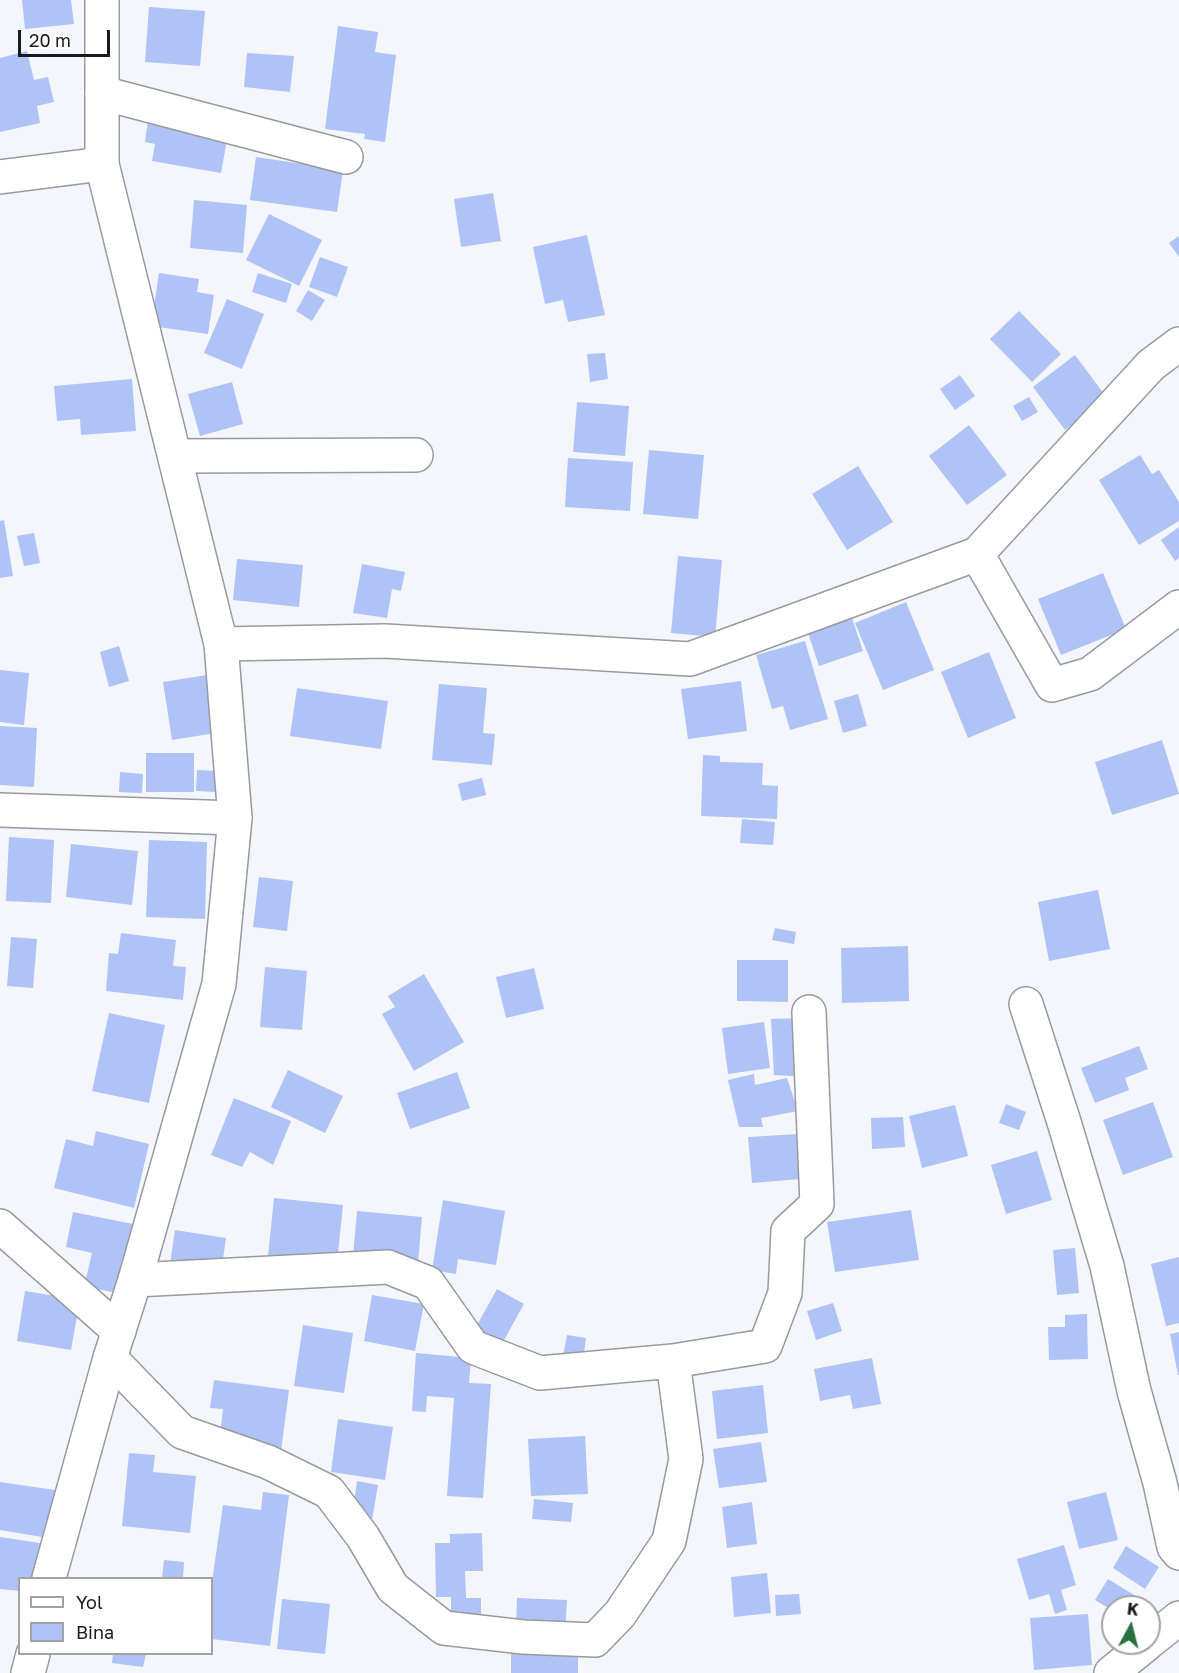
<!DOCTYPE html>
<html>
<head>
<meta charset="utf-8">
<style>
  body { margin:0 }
  #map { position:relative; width:1179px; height:1673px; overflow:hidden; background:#f4f6fb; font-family:"Golos Text",sans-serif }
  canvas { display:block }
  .legend { position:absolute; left:18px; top:1577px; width:195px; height:78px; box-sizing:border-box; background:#fff; border:2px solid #a3a3a4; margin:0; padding:8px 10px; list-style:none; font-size:18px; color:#191a1b }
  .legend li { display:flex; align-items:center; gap:12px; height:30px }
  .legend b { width:30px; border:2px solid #a3a3a4 }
  .north { position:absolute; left:1101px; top:1595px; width:60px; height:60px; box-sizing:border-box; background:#fff; border:2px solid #a3a3a4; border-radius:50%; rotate:7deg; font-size:16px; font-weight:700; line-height:24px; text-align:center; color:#191a1b }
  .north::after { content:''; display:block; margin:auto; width:21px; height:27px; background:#287240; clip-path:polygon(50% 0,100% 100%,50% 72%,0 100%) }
  .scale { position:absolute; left:18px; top:30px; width:92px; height:27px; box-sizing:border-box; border:3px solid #191a1b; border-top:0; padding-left:8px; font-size:18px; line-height:21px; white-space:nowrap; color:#191a1b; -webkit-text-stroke:4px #fff; paint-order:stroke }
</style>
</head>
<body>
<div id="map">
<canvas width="1179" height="1673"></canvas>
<ul class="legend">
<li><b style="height:8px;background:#fff"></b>Yol</li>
<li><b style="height:16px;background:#afc3f7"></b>Bina</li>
</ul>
<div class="north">K</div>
<div class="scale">20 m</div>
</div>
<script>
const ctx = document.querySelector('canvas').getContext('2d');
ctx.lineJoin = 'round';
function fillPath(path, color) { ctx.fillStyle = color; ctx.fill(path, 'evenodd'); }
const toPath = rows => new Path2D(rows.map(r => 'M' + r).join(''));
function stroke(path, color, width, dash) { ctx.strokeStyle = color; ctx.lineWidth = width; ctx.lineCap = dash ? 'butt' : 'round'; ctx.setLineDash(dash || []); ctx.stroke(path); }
const building = toPath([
  [22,0,71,0,74,24,25,29],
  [149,7,205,11,200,66,145,62],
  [338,26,378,32,375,52,396,55,385,142,364,139,365,134,325,129],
  [27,51,34,80,48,77,54,102,37,106,40,123,0,132,0,58],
  [247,53,294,56,290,92,244,87],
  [148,120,228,134,221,173,152,161,155,144,145,142],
  [256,157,343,170,337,212,250,200],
  [493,193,501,241,461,247,454,199],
  [194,200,247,205,243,253,190,248],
  [269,214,322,240,299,286,246,260],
  [587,235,605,315,568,322,563,300,545,304,533,247],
  [1179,236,1179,257,1169,243],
  [320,257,348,267,337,297,309,287],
  [159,273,199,279,197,292,214,295,208,334,151,326],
  [258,273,292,284,286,303,252,292],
  [308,290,325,300,312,321,296,311],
  [227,299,264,314,242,369,204,353],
  [1019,311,1061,354,1032,382,990,339],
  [605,353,608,379,590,382,587,354],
  [1075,355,1107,398,1065,430,1033,387],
  [960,375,975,396,955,410,940,389],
  [132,379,136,431,81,435,80,419,57,421,54,386],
  [232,382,243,424,200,436,188,394],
  [1029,397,1038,412,1022,421,1013,406],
  [577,402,629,406,625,456,573,452],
  [969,425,1007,475,967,505,929,456],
  [649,450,704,455,698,519,643,514],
  [1140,455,1152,474,1159,470,1179,502,1179,521,1139,545,1099,480],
  [568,458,633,462,630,511,565,507],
  [858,466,893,522,847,550,812,494],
  [4,520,13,576,0,578,0,521],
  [1179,527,1179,558,1175,561,1161,540],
  [34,533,40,563,24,566,17,536],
  [678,556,722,560,715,637,671,633],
  [237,559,303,565,299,607,233,600],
  [362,564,405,572,401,591,392,589,387,618,353,613],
  [1103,573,1126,629,1061,655,1038,599],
  [906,602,934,670,883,690,855,623],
  [852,618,863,651,819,666,808,633],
  [805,641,828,719,790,730,783,706,772,709,756,655],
  [119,646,129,681,109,687,100,652],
  [989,652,1016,718,968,738,941,672],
  [0,670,29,673,24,725,0,722],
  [213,674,222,732,172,740,163,682],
  [741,681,747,731,688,739,681,689],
  [439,684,487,688,483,733,495,734,492,765,432,760],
  [297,688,388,701,381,749,290,736],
  [858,694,867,726,843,733,834,701],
  [0,726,37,728,34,787,0,785],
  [1162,740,1179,794,1112,815,1095,762],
  [146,753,194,753,194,792,146,792],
  [703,755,720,756,720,762,763,763,762,785,778,786,777,819,701,816],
  [197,770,217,771,216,792,196,791],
  [120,772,143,774,142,793,119,792],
  [482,778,486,795,462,801,458,784],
  [742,819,775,822,773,845,740,843],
  [9,837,54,840,51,903,6,901],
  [149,840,207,842,205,919,146,917],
  [71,844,138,851,132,905,66,897],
  [259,877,293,881,287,931,253,927],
  [1098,890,1110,949,1049,961,1038,902],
  [775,928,796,932,794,944,772,940],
  [121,933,176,940,173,966,186,967,183,1000,106,991,109,953,118,954],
  [11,937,37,939,33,988,7,986],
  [908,946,909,1001,842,1003,841,948],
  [737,960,788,960,788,1002,737,1001],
  [265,967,307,971,302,1030,260,1027],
  [534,968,544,1009,506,1018,496,977],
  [424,974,464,1042,414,1071,382,1014,395,1007,388,996],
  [109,1013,165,1025,149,1103,92,1091],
  [800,1018,806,1077,774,1075,771,1019],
  [764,1022,770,1068,728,1074,722,1028],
  [1139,1046,1148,1069,1125,1078,1129,1090,1095,1103,1081,1068],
  [288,1070,343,1096,325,1133,271,1107],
  [457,1072,470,1108,410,1129,397,1093],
  [754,1074,755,1085,787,1078,798,1111,761,1118,763,1127,739,1127,728,1080],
  [234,1098,291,1121,273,1165,250,1152,242,1167,211,1155],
  [1153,1102,1173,1157,1123,1175,1103,1120],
  [1006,1104,1026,1112,1019,1130,999,1123],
  [955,1105,968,1156,922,1168,909,1116],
  [903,1117,905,1147,872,1149,871,1118],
  [96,1131,149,1144,134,1208,54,1188,66,1139,93,1146],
  [798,1134,801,1179,752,1183,748,1137],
  [1037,1151,1052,1200,1006,1214,991,1165],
  [274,1198,343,1205,337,1263,268,1256],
  [443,1200,505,1211,496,1265,458,1259,456,1274,432,1270],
  [911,1210,919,1260,835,1272,827,1222],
  [357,1211,422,1217,418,1263,353,1256],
  [73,1212,133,1224,119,1293,84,1287,92,1253,66,1247],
  [175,1230,226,1238,221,1272,170,1264],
  [1075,1248,1079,1293,1057,1295,1053,1250],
  [1179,1257,1179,1323,1166,1326,1151,1264],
  [497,1289,524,1304,498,1351,471,1336],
  [25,1291,80,1300,71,1350,17,1341],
  [372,1295,424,1304,415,1351,364,1341],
  [833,1303,842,1331,816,1340,807,1311],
  [1087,1314,1088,1359,1049,1360,1048,1327,1065,1327,1065,1315],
  [303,1325,353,1333,344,1393,294,1386],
  [1179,1332,1179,1375,1178,1375,1170,1334],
  [567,1335,586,1338,583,1360,563,1356],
  [416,1353,471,1358,469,1383,491,1384,483,1498,447,1496,454,1398,427,1396,426,1412,412,1411],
  [872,1358,881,1404,853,1409,850,1395,820,1401,814,1369],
  [214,1380,289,1390,281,1451,219,1443,223,1409,210,1408],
  [763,1385,768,1433,717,1439,712,1391],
  [338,1419,393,1427,385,1480,331,1472],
  [585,1436,588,1494,531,1496,528,1439],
  [761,1442,767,1482,719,1488,713,1449],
  [129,1453,155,1455,153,1472,196,1476,190,1533,122,1526],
  [357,1481,378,1485,372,1520,352,1517],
  [0,1482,55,1490,48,1538,0,1530],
  [263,1492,289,1495,270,1646,212,1639,212,1582,223,1505,261,1510],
  [1106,1492,1118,1540,1079,1549,1067,1502],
  [534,1499,573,1503,571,1522,532,1519],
  [752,1502,757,1544,727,1548,722,1507],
  [482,1533,483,1571,465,1571,466,1598,481,1598,481,1619,451,1619,451,1597,436,1597,435,1543,450,1543,450,1534],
  [0,1537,40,1543,35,1578,20,1578,20,1591,0,1589],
  [1064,1545,1076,1585,1061,1590,1067,1610,1055,1614,1049,1594,1029,1600,1017,1559],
  [1126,1546,1159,1567,1145,1589,1113,1568],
  [164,1560,184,1562,183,1578,162,1578],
  [767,1573,771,1613,734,1617,731,1577],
  [1108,1579,1144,1601,1141,1607,1113,1607,1113,1611,1095,1600],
  [799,1594,801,1614,776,1616,775,1595],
  [517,1598,567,1600,565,1633,516,1630],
  [282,1599,330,1604,325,1654,277,1649],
  [1088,1614,1092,1665,1034,1670,1030,1618],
  [511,1646,578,1647,578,1673,511,1673],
  [113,1654,146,1654,143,1667,112,1663]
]);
const street = toPath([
  [102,93,346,157],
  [0,177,102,164],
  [175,456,416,455],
  [977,554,1052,685,1090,674,1179,607],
  [221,644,385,641,690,659,977,554,1151,365,1179,344],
  [0,810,235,818],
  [1026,1004,1064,1122,1107,1266,1134,1391,1160,1483,1174,1547,1179,1553],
  [0,1226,119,1331],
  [135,1280,388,1267,428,1283,473,1347,540,1373,673,1361,765,1346,785,1293,788,1231,817,1204,809,1012],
  [110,1358,182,1432,268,1462,329,1492,363,1537,393,1588,444,1628,523,1637,595,1640,620,1614,669,1541,686,1459,673,1361]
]);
const secondary = toPath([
  [49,1578,110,1358,135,1280,219,984,235,818,221,644,102,164,102,0],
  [1149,1642,1179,1618],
  [28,1673,33,1654],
  [1111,1673,1148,1643]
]);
fillPath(building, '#afc3f7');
stroke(street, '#989a9e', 36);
stroke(secondary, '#989a9e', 36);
stroke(street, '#fff', 33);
stroke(secondary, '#fff', 33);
</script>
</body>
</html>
